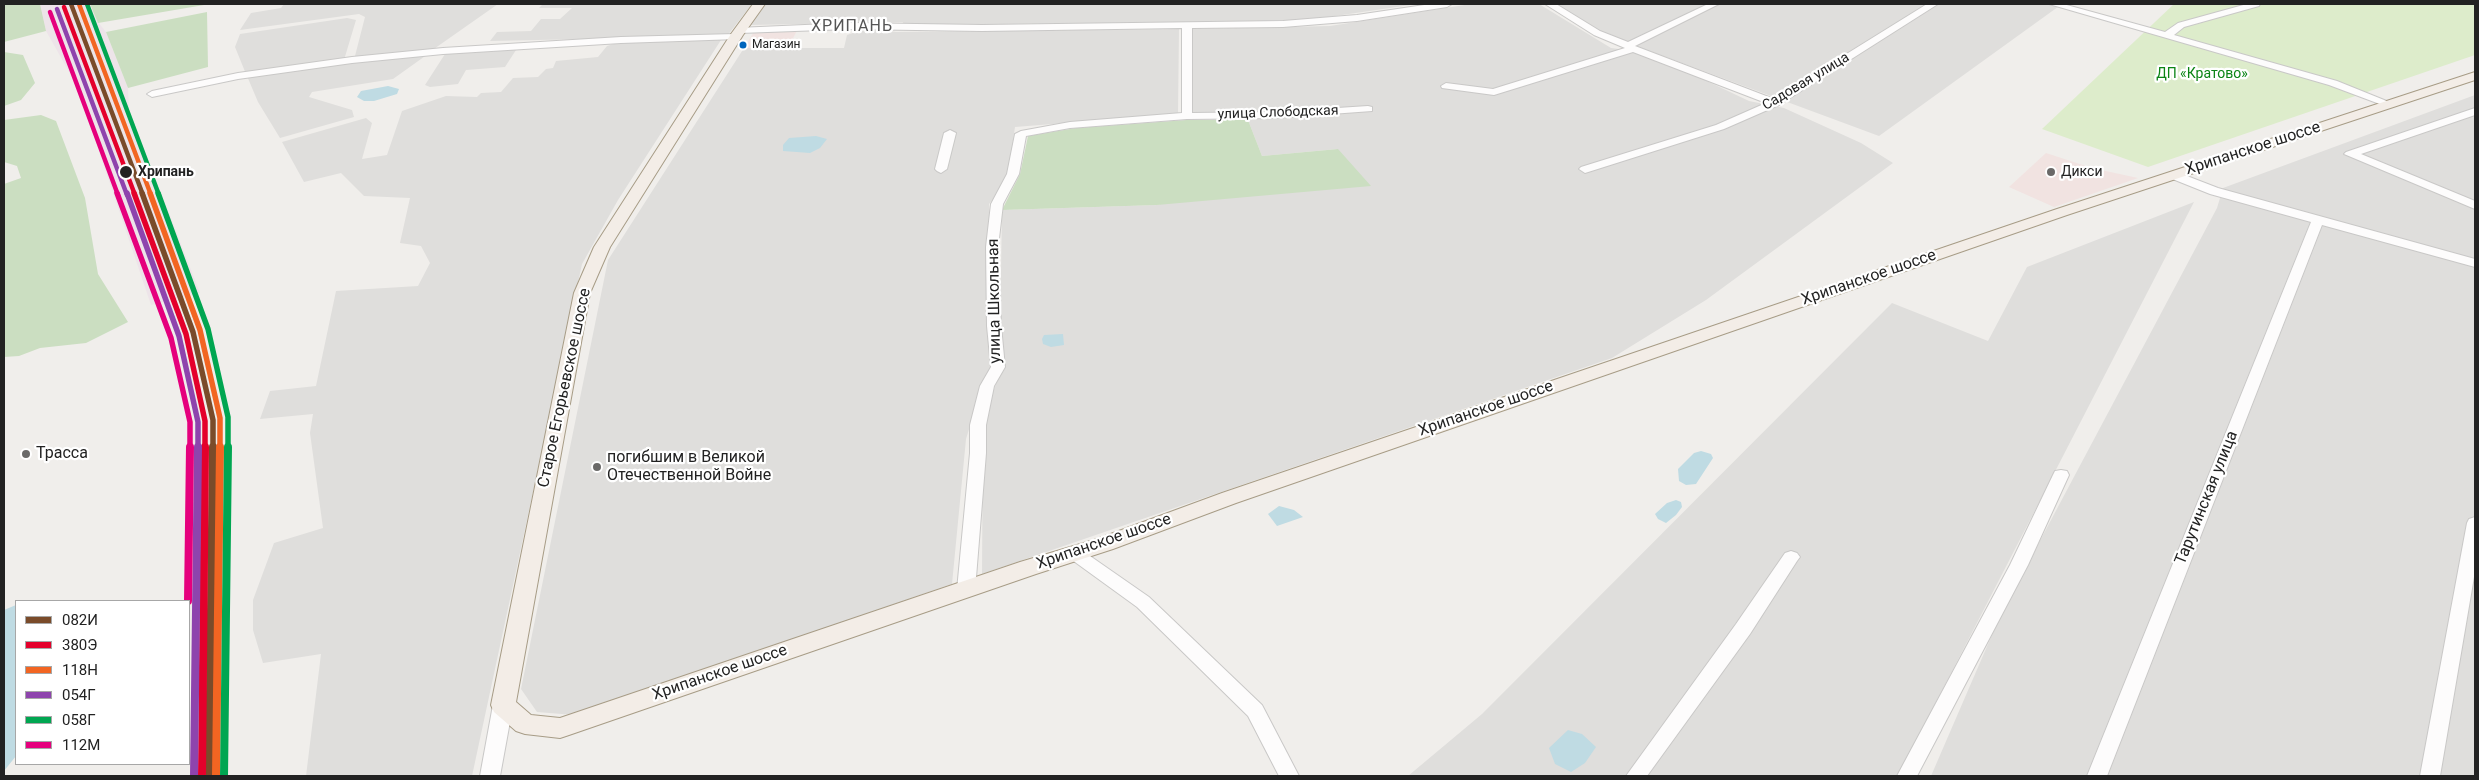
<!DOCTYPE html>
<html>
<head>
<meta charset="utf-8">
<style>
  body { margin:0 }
  #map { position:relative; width:2479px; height:780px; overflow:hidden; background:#f0eeeb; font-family:Roboto,sans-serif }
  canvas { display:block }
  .frame { position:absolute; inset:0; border:5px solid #222; pointer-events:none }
  .legend { position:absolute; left:15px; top:600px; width:175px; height:165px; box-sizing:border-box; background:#fff; border:1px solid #a7a7a7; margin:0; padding:6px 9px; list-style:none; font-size:15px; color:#222 }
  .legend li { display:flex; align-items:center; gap:10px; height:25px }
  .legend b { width:25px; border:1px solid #a7a7a7 }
</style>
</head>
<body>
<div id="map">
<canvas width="2479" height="780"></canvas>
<div class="frame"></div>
<ul class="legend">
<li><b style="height:6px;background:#7a4b2a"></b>082И</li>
<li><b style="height:6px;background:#e4002b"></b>380Э</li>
<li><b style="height:6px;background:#f26522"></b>118Н</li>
<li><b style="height:6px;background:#8e44ad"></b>054Г</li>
<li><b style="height:6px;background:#00a651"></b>058Г</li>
<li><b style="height:6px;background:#e5007d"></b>112М</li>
</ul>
</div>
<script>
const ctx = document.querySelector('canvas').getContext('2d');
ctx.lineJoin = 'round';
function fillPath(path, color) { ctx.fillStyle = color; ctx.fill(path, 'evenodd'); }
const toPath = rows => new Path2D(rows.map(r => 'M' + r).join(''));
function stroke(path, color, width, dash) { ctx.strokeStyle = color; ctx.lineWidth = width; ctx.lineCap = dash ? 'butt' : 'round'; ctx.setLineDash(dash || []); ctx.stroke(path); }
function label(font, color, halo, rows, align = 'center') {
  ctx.font = font + ' Roboto,sans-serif'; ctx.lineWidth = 4.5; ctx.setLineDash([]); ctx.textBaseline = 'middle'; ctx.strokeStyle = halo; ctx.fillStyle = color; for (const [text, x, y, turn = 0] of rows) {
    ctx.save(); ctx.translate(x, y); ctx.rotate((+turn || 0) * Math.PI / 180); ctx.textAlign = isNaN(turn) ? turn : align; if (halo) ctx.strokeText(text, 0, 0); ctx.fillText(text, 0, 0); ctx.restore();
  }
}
const residential = toPath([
  [284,4,498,4,431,51,370,56,355,56,365,17,359,14,240,30,251,13,281,8],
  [543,4,752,4,727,36,490,41,497,32,531,31,541,19,560,19,572,8,539,8],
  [766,4,1417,4,1301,21,902,25,903,22,750,25],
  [1471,4,1539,4,1611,48,1626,50,1690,73,1749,101,1784,108,1861,143,1893,163,1706,300,1612,358,982,574,983,419,1003,365,1000,332,1002,210,1157,205,1338,149,1262,156,1248,120,1249,113,1192,114,1190,29,1330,26],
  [1555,4,2062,4,1879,136,1601,33],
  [347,18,356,20,344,60,246,74,235,47,240,34],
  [868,28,896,32,1179,29,1178,114,1015,127,1008,174,1001,190,989,204,991,367,985,377,966,439,952,584,574,715,537,712,521,689,608,260,744,48,844,48,847,35],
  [721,40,618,200,582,264,472,776,306,776,321,654,263,663,253,630,253,600,274,543,323,528,310,433,313,414,260,419,270,391,316,386,336,291,418,286,430,263,421,246,400,243,410,198,364,196,341,173,304,182,282,142,366,118,372,123,362,159,387,155,402,111,446,96,477,97,481,93,501,92,513,78,538,77,546,69,553,68,556,61,598,57,607,46,620,42],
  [516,50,505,67,466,70,458,84,430,87,425,85,445,54],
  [428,54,393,79,312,92,309,97,352,110,354,117,280,138,258,102,247,76],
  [2475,95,2475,776,1931,776,2001,614,2217,208,2223,188],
  [2194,202,1898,776,1408,776,1482,714,1892,303,1988,341,2027,267]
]);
const commercial = toPath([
  [798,29,788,47,744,48,755,30],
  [2046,153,2092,168,2138,178,2054,207,2009,187]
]);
const industrial = toPath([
  [40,4,90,4,98,22,106,32,128,88,129,110,200,293,151,305,77,86,46,31]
]);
const grass = toPath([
  [2174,4,2475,4,2475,55,2148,167,2042,129]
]);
const forest = toPath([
  [4,4,40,4,46,31,4,42],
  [90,4,210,4,98,23],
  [207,12,208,67,128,88,106,32],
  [4,52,23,55,35,83,21,100,4,106],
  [41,115,56,121,85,198,98,274,128,322,86,343,40,348,19,356,4,357,4,184,21,178,17,166,4,162,4,120],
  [1186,120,1248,120,1262,156,1338,149,1371,186,1157,205,1002,210,1020,174,1028,136,1076,128]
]);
const water = toPath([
  [388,86,399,89,397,94,374,101,364,101,357,97,361,91],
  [816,136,827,139,820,148,810,153,783,151,783,145,789,138],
  [1063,334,1064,345,1051,347,1043,344,1042,339,1044,335],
  [1701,451,1711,454,1713,458,1696,484,1686,485,1679,481,1678,469,1694,453],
  [1676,500,1681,502,1682,507,1676,515,1666,523,1658,519,1655,514,1667,503],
  [1279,506,1294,510,1303,517,1277,526,1268,514],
  [16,605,16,756,4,771,4,610],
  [1568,730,1582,734,1596,747,1585,763,1571,772,1555,764,1549,748]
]);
const minor = toPath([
  [1431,4,1452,4,1447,7,1357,21,1283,27,1192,28,1192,113,1276,112,1368,106,1372,107,1372,111,1276,118,1187,119,1070,128,1026,136,1019,174,1003,204,998,247,1001,326,1005,367,994,386,986,425,986,453,975,590,972,595,966,596,960,595,957,590,970,453,970,425,980,386,991,367,987,326,986,247,991,204,1007,174,1015,134,1021,131,1070,122,1182,113,1182,28,982,31,850,29,740,33,737,32,737,28,850,23,982,25,1283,21,1357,15,1431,4],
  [1545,4,1556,4,1600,31,1628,42,1708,4,1719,4,1635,46,1774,99,1927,4,1938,4,1779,105,1724,129,1585,173,1579,169,1581,167,1716,125,1766,103,1633,52,1494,95,1442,88,1441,86,1446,83,1493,89,1625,48,1594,35,1545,4],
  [2049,4,2063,4,2165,32,2178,23,2247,4,2260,4,2259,6,2184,27,2174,35,2337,81,2394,104,2389,107,2385,106,2329,85,2049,4],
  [735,34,740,37,738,39,621,43,443,54,352,63,238,79,152,97,147,94,152,91,238,73,352,57,443,48,621,37,735,34],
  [2475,108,2475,115,2361,154,2475,201,2475,209,2344,154,2346,152,2475,108],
  [950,130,956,133,947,169,941,173,937,171,935,169,944,133,950,130],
  [2174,171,2218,188,2475,259,2475,267,2322,225,2107,776,2087,776,2311,222,2210,194,2170,178,2168,175,2174,171],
  [2061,470,2067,471,2069,475,2028,565,1917,776,1897,776,2010,565,2053,475,2055,471,2061,470],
  [2475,517,2475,571,2440,776,2420,776,2467,523,2469,519,2475,517],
  [1074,547,1080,549,1149,597,1262,705,1299,776,1279,776,1248,716,1137,607,1068,557,1065,553,1068,549,1074,547],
  [1791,551,1797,553,1800,557,1797,561,1750,634,1647,776,1626,776,1736,624,1785,553,1791,551],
  [503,697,510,700,513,705,500,776,480,776,493,705,496,700,503,697]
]);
const major = toPath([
  [753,4,765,4,743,35,610,247,590,293,516,702,531,715,560,718,1020,562,1097,539,1222,493,2057,209,2475,72,2475,80,2067,215,1236,503,1113,549,1036,574,569,735,560,738,525,734,516,731,494,712,491,705,574,293,594,247,731,34,753,4]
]);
const rail1Far2 = toPath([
  [71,4,143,195]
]);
const rail1Far1 = toPath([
  [142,193,193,332,213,420,213,449]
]);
const rail1 = toPath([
  [209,776,213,447]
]);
const rail2Far2 = toPath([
  [64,7,135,195]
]);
const rail2Far1 = toPath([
  [134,193,186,334,205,421,205,449]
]);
const rail2 = toPath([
  [202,776,205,447]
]);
const rail3Far2 = toPath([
  [79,4,151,195]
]);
const rail3Far1 = toPath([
  [150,193,200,330,220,418,220,449]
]);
const rail3 = toPath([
  [216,776,220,447]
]);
const rail4Far2 = toPath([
  [57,9,127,195]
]);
const rail4Far1 = toPath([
  [127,193,179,336,198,422,198,449]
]);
const rail4 = toPath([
  [194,776,198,447]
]);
const rail5Far2 = toPath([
  [87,4,159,195]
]);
const rail5Far1 = toPath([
  [158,193,208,329,228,417,228,449]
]);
const rail5 = toPath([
  [224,776,228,447]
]);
const rail6Far2 = toPath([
  [50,12,118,195]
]);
const rail6Far1 = toPath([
  [117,193,171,338,190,422,190,449]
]);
const rail6 = toPath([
  [188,601,190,447]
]);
const markers = [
  [743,45,4.5,"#0065bd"],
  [126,172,7,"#222"],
  [2051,172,5,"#6a6968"],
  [26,454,5,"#6a6968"],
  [597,467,5,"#6a6968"]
];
const farBusnames = [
  ["Магазин",752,45]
];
const farParknames = [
  ["ДП «Кратово»",2202,74]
];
const farStreetnames = [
  ["Садовая улица",1806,82,-31],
  ["улица Слободская",1278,113,-2]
];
const farStopnames = [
  ["Хрипань",138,172]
];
const farPoinames = [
  ["Дикси",2061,172]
];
const farQuarternames = [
  ["ХРИПАНЬ",852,27]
];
const streetNames = [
  ["Хрипанское шоссе",2253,149,-18],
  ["Хрипанское шоссе",1869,278,-19],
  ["улица Школьная",995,301,-91],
  ["Старое Егорьевское шоссе",565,388,-78],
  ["Хрипанское шоссе",1486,409,-19],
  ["Тарутинская улица",2207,498,-68],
  ["Хрипанское шоссе",1104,542,-19],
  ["Хрипанское шоссе",720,673,-19]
];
const poiNames = [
  ["Трасса",36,454],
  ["погибшим в Великой",607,458],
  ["Отечественной Войне",607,476]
];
fillPath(residential, '#dfdedc');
fillPath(commercial, '#f1e3e1');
fillPath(industrial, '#ede4e9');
fillPath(grass, '#ddeccb');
fillPath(forest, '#cbdec1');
fillPath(water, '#bfdbe3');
stroke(minor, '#c9c8c7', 2);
stroke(major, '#a79c86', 2);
fillPath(minor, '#fdfcfc');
fillPath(major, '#f3ede7');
stroke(rail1Far2, '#7a4b2a', 4.5);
stroke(rail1Far1, '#7a4b2a', 5.5);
stroke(rail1, '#7a4b2a', 8);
stroke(rail2Far2, '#e4002b', 4.5);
stroke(rail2Far1, '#e4002b', 5.5);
stroke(rail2, '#e4002b', 8);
stroke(rail3Far2, '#f26522', 4.5);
stroke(rail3Far1, '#f26522', 5.5);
stroke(rail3, '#f26522', 8);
stroke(rail4Far2, '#8e44ad', 4.5);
stroke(rail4Far1, '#8e44ad', 5.5);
stroke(rail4, '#8e44ad', 8);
stroke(rail5Far2, '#00a651', 4.5);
stroke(rail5Far1, '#00a651', 5.5);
stroke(rail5, '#00a651', 8);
stroke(rail6Far2, '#e5007d', 4.5);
stroke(rail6Far1, '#e5007d', 5.5);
stroke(rail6, '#e5007d', 8);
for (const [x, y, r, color] of markers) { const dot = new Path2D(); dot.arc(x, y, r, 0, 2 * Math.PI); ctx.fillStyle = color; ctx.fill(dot); stroke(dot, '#fff', 2); }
label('12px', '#222', '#fff', farBusnames, 'left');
label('14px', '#0c8416', '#fff', farParknames);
label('14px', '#222', '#fff', farStreetnames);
label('bold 14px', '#222', '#fff', farStopnames, 'left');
label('14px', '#222', '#fff', farPoinames, 'left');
ctx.letterSpacing = '1px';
label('16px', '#555', '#fff', farQuarternames);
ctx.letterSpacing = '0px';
label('16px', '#222', '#fff', streetNames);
label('16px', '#222', '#fff', poiNames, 'left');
</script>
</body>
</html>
